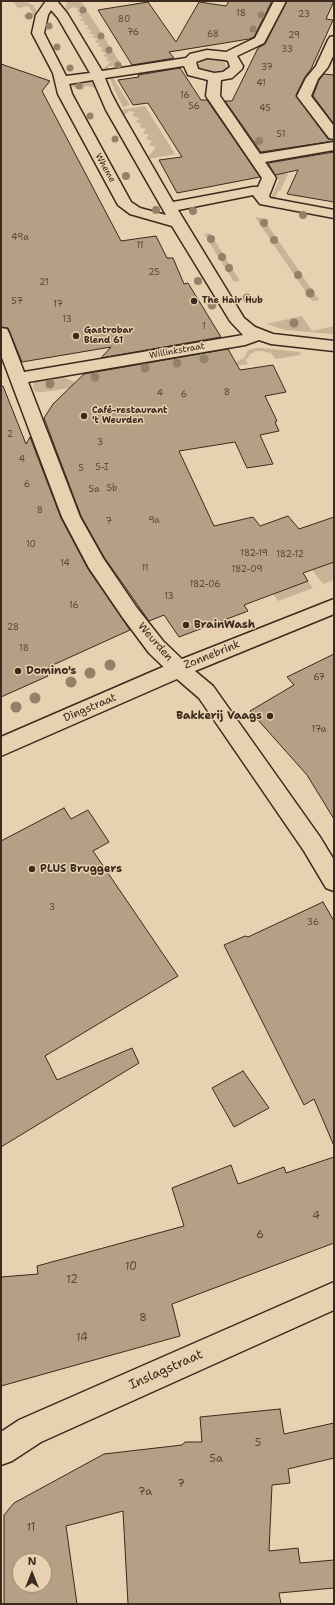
<!DOCTYPE html>
<html>
<head>
<meta charset="utf-8">
<style>
  body { margin:0 }
  #map { position:relative; width:335px; height:1605px; overflow:hidden; background:#e7d1b0; font-family:"Shantell Sans",sans-serif }
  canvas { display:block }
  .frame { position:absolute; inset:0; border:2px solid #3b2a1e; pointer-events:none }
  .north { position:absolute; left:12px; top:1553px; width:40px; height:40px; box-sizing:border-box; background:#e7d1b0; border:1px solid #a28e76; border-radius:50%; rotate:0deg; font-size:11px; font-weight:700; line-height:16px; text-align:center; color:#3b2a1e }
  .north::after { content:''; display:block; margin:auto; width:14px; height:18px; background:#3b2a1e; clip-path:polygon(50% 0,100% 100%,50% 72%,0 100%) }
</style>
</head>
<body>
<div id="map">
<canvas width="335" height="1605"></canvas>
<div class="frame"></div>
<div class="north">N</div>
</div>
<script>
const ctx = document.querySelector('canvas').getContext('2d');
ctx.lineJoin = 'round';
function fillPath(path, color) { ctx.fillStyle = color; ctx.fill(path, 'evenodd'); }
const toPath = rows => new Path2D(rows.map(r => 'M' + r).join(''));
function stroke(path, color, width, dash) { ctx.strokeStyle = color; ctx.lineWidth = width; ctx.lineCap = dash ? 'butt' : 'round'; ctx.setLineDash(dash || []); ctx.stroke(path); }
function label(font, color, halo, rows, align = 'center') {
  ctx.font = font + ' "Shantell Sans",sans-serif'; ctx.lineWidth = 3; ctx.setLineDash([]); ctx.textBaseline = 'middle'; ctx.strokeStyle = halo; ctx.fillStyle = color; for (const [text, x, y, turn = 0] of rows) {
    ctx.save(); ctx.translate(x, y); ctx.rotate((+turn || 0) * Math.PI / 180); ctx.textAlign = isNaN(turn) ? turn : align; if (halo) ctx.strokeText(text, 0, 0); ctx.fillText(text, 0, 0); ctx.restore();
  }
}
const green = toPath([
  [13,1,24,1,33,5,37,12,35,17,26,19,23,15,33,13,28,6,18,8],
  [68,1,81,1,124,69,117,70,116,66,108,66,109,71,102,72,101,70,111,62,105,60,109,58,103,56,106,53,100,51,103,48,97,46,100,44,95,42,98,39,92,37,95,35,89,33,92,30,86,29,89,26,83,24,86,22,80,20,83,17,78,16,81,13,76,11,79,9,73,7,68,10,66,10,66,5],
  [223,59,224,59,227,70,211,72,210,71,200,70,198,64,201,63,200,60],
  [110,78,113,78,130,105,123,107,115,91],
  [89,80,94,82,96,88,86,86,82,90,70,86,73,83],
  [145,106,175,154,149,159,148,157,156,147,149,145,152,141,146,139,149,135,143,133,146,129,139,127,142,124,135,122,139,118,132,116,135,112,129,111,125,115,122,114,120,110],
  [279,173,288,174,280,191,278,191,274,201,270,200,279,180,275,174],
  [255,217,268,219,268,220,265,221,319,300,312,301],
  [210,233,240,281,234,282,204,234],
  [302,316,312,331,334,326,334,334,285,330,266,324],
  [256,348,262,348,301,352,300,355,276,359,270,352,268,353,263,351,256,351,250,354,248,358,245,359,248,364,235,366,232,364,244,358,248,350],
  [63,377,84,386,43,392,36,392,34,390,33,386,35,382],
  [334,562,334,580,323,584,312,570],
  [308,581,313,588,278,601,273,594]
]);
const building = toPath([
  [229,1,272,1,254,37,249,39,169,52,174,58,132,65,98,10,148,2,176,42,199,2,226,6,229,1],
  [287,1,334,1,326,19,333,20,311,69,305,77,296,95,328,139,329,139,334,140,334,141,261,152,225,101,232,101,258,48,265,44,287,1],
  [1,64,50,81,42,91,121,241,156,236,167,258,173,258,184,284,188,283,221,337,101,358,111,347,22,362,8,328,1,327,1,64],
  [180,68,201,100,207,100,260,177,177,193,159,160,182,157,148,103,133,105,118,80,139,77,138,75,180,68],
  [324,74,334,75,334,124,313,96,319,80,324,74],
  [334,152,334,202,287,194,298,170,275,175,268,163,334,152],
  [228,349,240,370,273,365,286,392,265,396,277,421,275,422,279,431,260,435,273,464,247,468,235,442,179,451,214,526,253,517,260,526,288,516,299,529,334,517,334,562,303,573,308,581,244,605,248,611,179,637,164,615,149,621,104,557,81,516,44,418,53,404,84,374,228,349],
  [1,386,3,386,26,444,30,437,61,518,88,569,130,630,44,669,48,676,1,697,1,386],
  [334,654,334,819,307,775,250,711,294,685,287,677,334,654],
  [64,808,71,819,88,810,109,842,93,851,178,976,45,1056,57,1080,132,1048,139,1063,1,1147,1,841,64,808],
  [323,902,334,921,334,1146,314,1099,304,1105,224,945,245,936,248,937,323,902],
  [243,1071,269,1108,234,1127,212,1088,243,1071],
  [334,1157,334,1243,172,1304,180,1336,1,1386,1,1277,38,1274,37,1266,184,1226,172,1188,231,1165,238,1184,284,1167,286,1173,334,1157],
  [280,1409,284,1434,334,1423,334,1458,288,1469,290,1483,272,1485,269,1551,298,1548,300,1563,334,1560,334,1588,279,1593,281,1604,128,1604,123,1511,66,1526,77,1604,4,1604,4,1515,14,1503,104,1454,182,1445,185,1442,202,1442,200,1417,280,1409],
  [20,1561,44,1561,44,1585,20,1585,20,1561]
]);
const street = toPath([
  [46,1,57,1,67,13,102,71,186,58,190,54,207,50,226,52,255,38,274,1,286,1,264,43,237,56,243,66,242,69,232,78,221,80,220,96,260,154,334,142,334,150,265,162,276,178,269,196,270,198,334,210,334,218,260,204,253,195,178,210,244,318,255,327,273,334,334,341,334,351,271,344,259,340,245,345,28,382,80,517,103,558,137,608,163,641,186,663,189,669,186,675,179,677,172,675,149,653,123,618,89,568,62,517,1,355,1,328,7,329,9,333,24,372,243,335,230,321,172,226,130,214,118,205,58,94,53,73,32,33,36,15,46,1],
  [51,10,58,18,90,73,66,76,44,33,48,15,51,10],
  [207,58,225,60,228,61,230,67,223,72,214,73,198,69,196,62,207,58],
  [184,66,188,75,208,80,206,96,262,178,258,187,253,187,173,202,120,110,111,93,105,78,184,66],
  [93,80,106,110,166,215,140,208,131,202,72,94,69,84,93,80],
  [334,36,334,54,328,67,318,79,311,96,334,126,334,139,329,138,297,96,306,78,316,66,328,40,330,37,334,36],
  [334,1282,334,1310,41,1442,12,1461,1,1465,1,1432,19,1420,334,1282]
]);
const secondary = toPath([
  [334,599,334,614,195,671,213,686,320,837,334,860,334,891,326,888,304,851,199,698,177,679,1,756,1,737,172,663,334,599]
]);
const trees = [
  [83,10,3.5],
  [261,15,3.5],
  [29,16,3.5],
  [49,26,3.5],
  [253,29,3.5],
  [101,36,3.5],
  [57,47,3.5],
  [109,50,3.5],
  [118,65,3.5],
  [70,68,3.5],
  [79,86,3.5],
  [90,116,3.5],
  [115,139,3.5],
  [259,141,4],
  [126,176,4],
  [156,210,4],
  [193,211,4],
  [303,215,4],
  [264,223,4],
  [211,239,4],
  [274,240,4],
  [222,257,4],
  [229,268,4],
  [298,275,4],
  [198,281,4],
  [310,293,4.5],
  [247,298,4.5],
  [212,305,4.5],
  [294,323,4.5],
  [204,359,4.5],
  [177,363,4.5],
  [145,368,4.5],
  [95,377,4.5],
  [50,384,4.5],
  [110,665,5.5],
  [90,673,5.5],
  [71,682,5.5],
  [35,698,5.5],
  [16,707,5.5]
];
const markers = [
  [194,301,4,"#3b2a1e"],
  [76,336,4,"#3b2a1e"],
  [84,416,4,"#3b2a1e"],
  [186,625,4,"#3b2a1e"],
  [18,671,4,"#3b2a1e"],
  [270,716,4,"#3b2a1e"],
  [32,869,4,"#3b2a1e"]
];
const numberNames = [
  ["18",241,14],
  ["23",304,15],
  ["80",124,20],
  ["76",133,33],
  ["68",213,35],
  ["29",294,36],
  ["33",287,50],
  ["37",267,68],
  ["41",261,84],
  ["16",185,96],
  ["56",194,107],
  ["45",265,109],
  ["51",281,135],
  ["49a",20,238],
  ["11",140,246],
  ["25",154,273],
  ["21",44,283],
  ["57",17,302],
  ["17",58,305],
  ["13",67,320],
  ["1",204,327],
  ["8",227,393],
  ["4",160,394],
  ["6",184,395],
  ["2",10,435],
  ["3",100,443],
  ["4",22,460],
  ["5-I",102,468],
  ["5",81,469],
  ["6",27,485],
  ["5b",112,489],
  ["5a",94,490],
  ["8",40,511],
  ["9a",154,521],
  ["7",109,522],
  ["10",31,545],
  ["182-19",254,554],
  ["182-12",290,555],
  ["14",65,564],
  ["11",145,569],
  ["182-09",247,570],
  ["182-06",205,585],
  ["13",169,597],
  ["16",74,606],
  ["28",13,628],
  ["18",24,649],
  ["67",319,678],
  ["17a",319,730],
  ["3",52,908],
  ["36",313,923]
];
const farStreetnames = [
  ["Wheme",105,168,61],
  ["Willinkstraat",177,351,-10]
];
const farPoinames = [
  ["The Hair Hub",202,301],
  ["Gastrobar",84,331],
  ["Blend 61",84,341],
  ["Café-restaurant",92,411],
  ["'t Weurden",92,421]
];
const poiNames = [
  ["BrainWash",194,625],
  ["Domino's",26,671],
  ["Bakkerij Vaags",262,716,"right"],
  ["PLUS Bruggers",40,869]
];
const streetNames = [
  ["Weurden",155,642,49],
  ["Zonnebrink",212,655,-22],
  ["Dingstraat",90,708,-23]
];
const nearNumbernames = [
  ["4",316,1216],
  ["6",260,1235],
  ["10",131,1267],
  ["12",72,1280],
  ["8",143,1318],
  ["14",82,1338],
  ["5",258,1443],
  ["5a",216,1459],
  ["7",181,1484],
  ["7a",145,1492],
  ["11",31,1528]
];
const nearStreetnames = [
  ["Inslagstraat",166,1370,-24]
];
fillPath(green, '#c8b396');
fillPath(building, '#b5a085');
stroke(building, '#3b2a1e', 1);
stroke(street, '#3b2a1e', 3);
stroke(secondary, '#3b2a1e', 3);
fillPath(street, '#e7d1b0');
fillPath(secondary, '#e7d1b0');
ctx.fillStyle = '#94816a';
for (const [x, y, r] of trees) { ctx.beginPath(); ctx.arc(x, y, r, 0, 2 * Math.PI); ctx.fill(); }
for (const [x, y, r, color] of markers) { const dot = new Path2D(); dot.arc(x, y, r, 0, 2 * Math.PI); ctx.fillStyle = color; ctx.fill(dot); stroke(dot, '#e7d1b0', 1.5); }
label('9px', '#5a4838', null, numberNames);
label('9px', '#3b2a1e', '#e7d1b0', farStreetnames);
label('bold 9px', '#3b2a1e', '#e7d1b0', farPoinames, 'left');
label('bold 11px', '#3b2a1e', '#e7d1b0', poiNames, 'left');
label('11px', '#3b2a1e', '#e7d1b0', streetNames);
label('11px', '#5a4838', null, nearNumbernames);
label('13px', '#3b2a1e', '#e7d1b0', nearStreetnames);
</script>
</body>
</html>
